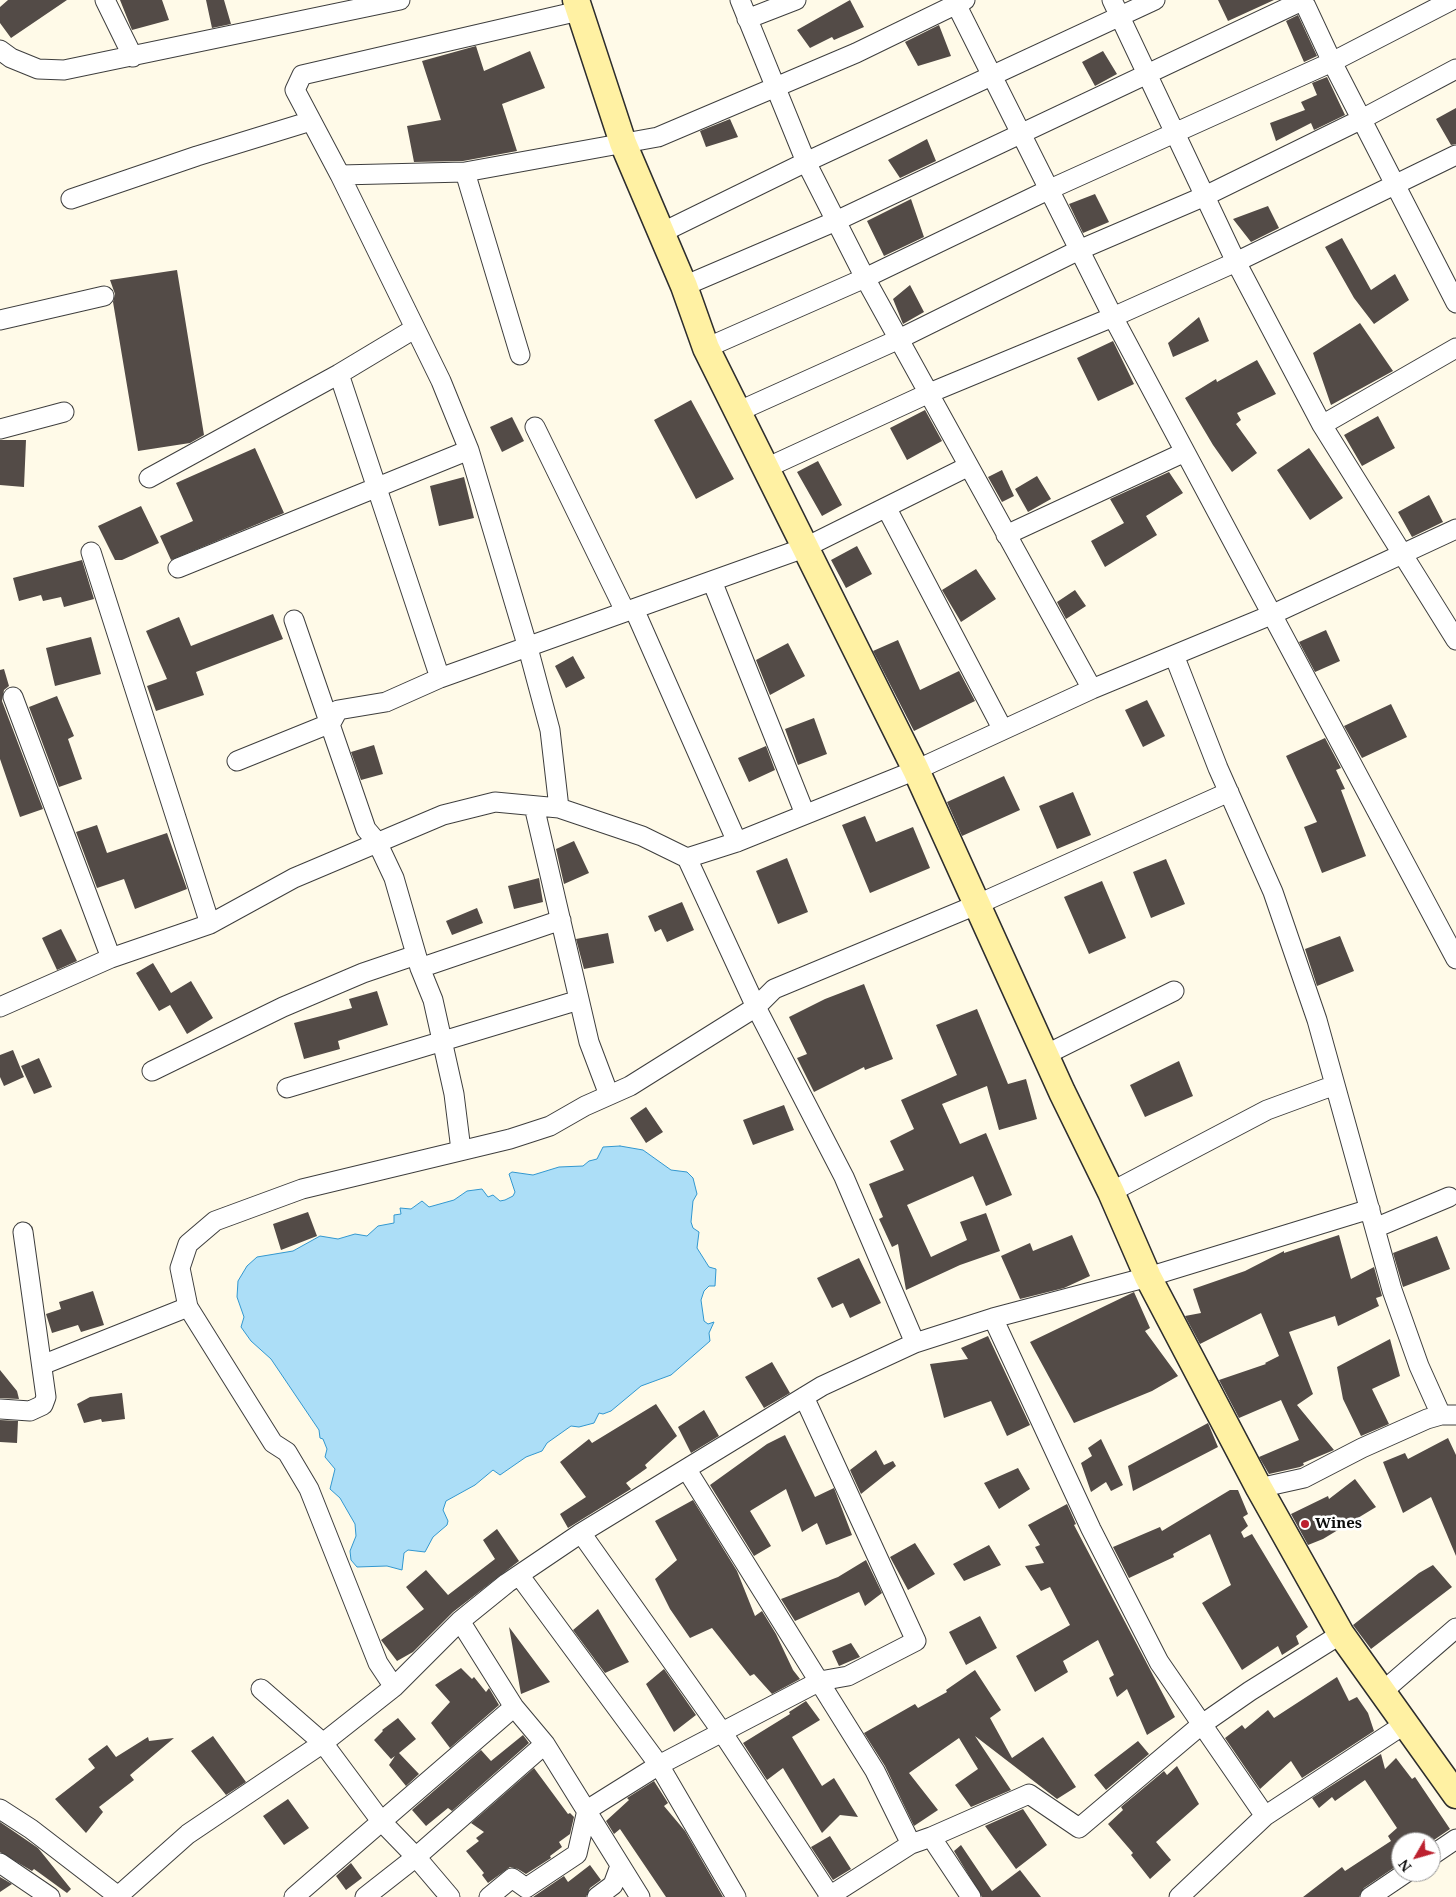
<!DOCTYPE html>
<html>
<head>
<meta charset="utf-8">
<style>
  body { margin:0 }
  #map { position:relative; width:1456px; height:1897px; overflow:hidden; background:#fffae8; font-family:"Noto Serif",serif }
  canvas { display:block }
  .north { position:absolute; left:1391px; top:1832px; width:50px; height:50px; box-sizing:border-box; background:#fff; border:1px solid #9d9d9d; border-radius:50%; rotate:232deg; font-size:14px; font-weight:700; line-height:20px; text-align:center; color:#0b0b0b }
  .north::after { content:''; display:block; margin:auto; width:18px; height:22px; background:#bc212f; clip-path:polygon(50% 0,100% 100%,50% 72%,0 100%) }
</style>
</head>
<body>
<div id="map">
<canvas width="1456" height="1897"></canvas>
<div class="north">N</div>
</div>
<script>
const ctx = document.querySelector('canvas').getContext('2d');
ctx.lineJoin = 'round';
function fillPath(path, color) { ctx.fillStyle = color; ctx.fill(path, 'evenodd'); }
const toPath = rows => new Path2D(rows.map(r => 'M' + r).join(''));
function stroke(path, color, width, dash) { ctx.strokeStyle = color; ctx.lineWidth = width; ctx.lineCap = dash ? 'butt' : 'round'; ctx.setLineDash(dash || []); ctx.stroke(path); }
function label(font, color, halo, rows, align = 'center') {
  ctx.font = font + ' "Noto Serif",serif'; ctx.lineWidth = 5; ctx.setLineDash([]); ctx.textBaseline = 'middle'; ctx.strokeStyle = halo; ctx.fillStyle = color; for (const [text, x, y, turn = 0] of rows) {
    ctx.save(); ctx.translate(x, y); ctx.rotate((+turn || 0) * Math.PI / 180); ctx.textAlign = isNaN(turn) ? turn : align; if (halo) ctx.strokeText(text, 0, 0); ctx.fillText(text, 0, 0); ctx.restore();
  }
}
const water = toPath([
  [620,1146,643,1150,671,1170,687,1172,693,1178,697,1194,693,1201,691,1222,693,1228,699,1232,697,1248,709,1267,716,1269,715,1286,709,1286,704,1291,701,1300,704,1321,708,1324,714,1322,709,1333,710,1341,671,1375,641,1386,611,1411,603,1414,599,1413,594,1423,579,1427,571,1426,547,1443,542,1451,526,1457,500,1475,493,1470,475,1485,446,1501,443,1510,448,1521,447,1525,433,1537,425,1552,408,1550,404,1553,402,1570,387,1566,357,1567,351,1560,350,1551,356,1536,355,1524,340,1498,330,1489,335,1469,325,1457,327,1449,323,1439,320,1438,319,1430,271,1359,251,1341,241,1327,244,1317,237,1297,238,1281,247,1266,257,1257,293,1251,320,1236,338,1239,355,1234,367,1236,378,1226,394,1223,394,1215,401,1214,400,1208,411,1209,422,1201,429,1207,454,1200,467,1191,482,1189,488,1197,493,1195,500,1201,505,1200,513,1196,515,1192,509,1174,512,1172,533,1175,559,1167,583,1166,589,1161,597,1159,603,1147,620,1146]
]);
const building = toPath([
  [8,0,67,0,11,38,0,23,0,7],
  [120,0,162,0,169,20,132,30],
  [206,0,224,0,231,24,212,28],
  [850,0,864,27,834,40,832,37,810,48,797,30],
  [1218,0,1274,0,1228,21],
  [1298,15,1317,56,1304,62,1286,21],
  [939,25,951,56,918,66,905,42],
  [476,46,484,71,530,51,545,88,502,104,517,151,463,161,414,162,407,126,441,120,422,61],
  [1103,51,1117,74,1095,86,1082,62],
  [1327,77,1345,115,1314,130,1311,123,1276,141,1270,123,1305,110,1301,102,1317,95,1312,83],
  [1456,108,1456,144,1451,145,1436,119],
  [730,119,738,137,706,147,700,131],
  [927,139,936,161,900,178,888,160],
  [1095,194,1109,222,1083,233,1069,204],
  [911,199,924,237,884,256,867,221],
  [1268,206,1279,228,1251,242,1233,219],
  [1342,238,1371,290,1395,274,1409,300,1374,324,1354,298,1325,247],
  [177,270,204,435,190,443,138,451,113,302,115,294,110,280],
  [910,285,924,312,903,324,893,299],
  [1199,317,1209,341,1173,357,1168,343],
  [1360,323,1393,371,1331,405,1313,353],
  [1113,341,1134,384,1098,401,1077,358],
  [1257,360,1276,394,1237,413,1241,420,1236,424,1257,453,1232,472,1213,445,1185,398,1216,379,1217,382],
  [691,400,734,479,696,499,654,420],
  [925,410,942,441,907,460,890,428],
  [1378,416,1395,448,1362,466,1344,435],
  [512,417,524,441,502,452,490,427],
  [0,440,26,440,24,487,0,485],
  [255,448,284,513,171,560,160,536,193,521,176,483],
  [1309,448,1343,498,1310,520,1277,470],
  [818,461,842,505,822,516,797,472],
  [1002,470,1014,496,1002,502,988,477],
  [1169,472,1183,493,1146,516,1157,535,1105,567,1091,541,1124,523,1110,499],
  [1037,476,1051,499,1028,512,1015,489],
  [464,477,474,518,439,526,430,486],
  [1429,495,1443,522,1412,537,1398,512],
  [141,506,159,543,122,560,115,560,98,526],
  [857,546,872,574,846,588,831,560],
  [82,560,94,599,64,607,61,597,43,601,41,595,19,601,13,578],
  [976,569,996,599,961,622,942,590],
  [1075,590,1086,606,1066,619,1057,602],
  [273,614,283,639,196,672,204,695,156,711,147,686,167,679,146,631,179,617,191,646],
  [1326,630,1340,661,1315,672,1299,642],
  [91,637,101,674,55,686,46,648],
  [898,640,920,690,959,671,975,701,914,731,873,651],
  [788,643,805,676,770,695,756,660],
  [573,656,585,678,566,688,555,666],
  [4,669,9,686,4,690,2,701,43,809,20,817,0,759,0,670],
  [57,696,74,736,68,739,82,779,59,787,29,707],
  [1147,700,1165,736,1143,747,1125,710],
  [1391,704,1407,737,1362,758,1344,726],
  [814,718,827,754,798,765,785,729],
  [1325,738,1341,768,1336,770,1345,789,1341,790,1366,856,1322,873,1304,827,1317,822,1286,756],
  [374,745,383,774,361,780,351,752],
  [766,746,775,770,749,782,738,758],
  [1004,776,1020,810,962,836,947,802],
  [1073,792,1091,835,1057,849,1039,806],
  [865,816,876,842,913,827,930,868,870,893,842,825],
  [97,825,107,853,167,833,187,889,135,909,124,879,97,888,76,832],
  [574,841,589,873,564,884,556,849],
  [787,858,808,912,778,924,756,871],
  [1166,859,1185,904,1151,918,1133,872],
  [539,878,543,902,514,909,508,886],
  [1102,881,1126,938,1089,954,1064,897],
  [682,902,694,930,667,942,661,929,655,932,648,916],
  [477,908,483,923,452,935,446,921],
  [61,929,77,961,57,970,42,938],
  [608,933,614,963,584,969,576,939],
  [1340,936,1354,971,1317,986,1305,949],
  [153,963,171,993,191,981,213,1018,187,1034,170,1005,159,1011,136,973],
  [864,984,893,1059,865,1070,864,1067,814,1092,797,1058,807,1054,789,1017,825,999],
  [377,991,388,1025,338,1041,340,1049,304,1059,294,1023,352,1008,349,999],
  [977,1009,1008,1084,1026,1079,1037,1119,999,1130,987,1086,942,1104,960,1144,986,1133,1012,1195,986,1206,973,1176,907,1205,931,1257,967,1240,960,1222,986,1213,1000,1251,960,1265,906,1290,898,1244,892,1247,879,1219,883,1217,869,1184,904,1170,890,1141,914,1129,901,1100,957,1075,936,1025],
  [13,1050,24,1077,4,1086,0,1077,0,1055],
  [39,1058,52,1087,34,1094,21,1066],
  [1179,1061,1193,1096,1145,1117,1130,1085],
  [784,1105,794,1130,753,1145,743,1120],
  [646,1107,663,1132,646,1143,630,1118],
  [308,1212,317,1236,281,1250,273,1224],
  [1072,1235,1090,1276,1064,1288,1020,1299,1001,1256,1030,1243,1033,1251],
  [1339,1235,1351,1279,1374,1267,1382,1296,1376,1298,1379,1306,1338,1326,1335,1316,1289,1332,1313,1394,1297,1405,1334,1450,1303,1463,1304,1465,1300,1467,1269,1474,1259,1457,1299,1440,1281,1400,1239,1418,1219,1380,1266,1364,1265,1363,1279,1356,1261,1313,1200,1344,1185,1316,1201,1313,1193,1289,1245,1271,1284,1251,1284,1253],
  [1437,1236,1450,1269,1403,1287,1393,1253],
  [859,1258,881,1303,850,1318,843,1303,832,1308,817,1278],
  [93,1291,104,1325,81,1332,78,1325,52,1333,46,1314,61,1309,59,1302],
  [1134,1292,1150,1328,1145,1331,1178,1376,1152,1391,1074,1423,1030,1342],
  [988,1336,1030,1425,1007,1436,991,1401,944,1418,930,1364,968,1359,961,1348],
  [1390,1339,1400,1376,1372,1389,1389,1424,1361,1436,1343,1399,1337,1367],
  [772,1362,790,1393,764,1408,745,1377],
  [0,1370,17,1391,19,1399,0,1398],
  [122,1393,125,1419,102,1422,101,1419,84,1423,77,1404,90,1397],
  [656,1404,677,1436,645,1465,647,1468,626,1483,631,1489,568,1528,560,1514,586,1497,560,1462,589,1439,592,1443],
  [704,1410,719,1436,691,1453,678,1427],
  [0,1420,18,1421,17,1443,0,1442],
  [1208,1423,1218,1447,1133,1491,1128,1466],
  [785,1435,815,1497,834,1488,852,1535,826,1545,817,1523,802,1532,786,1489,750,1511,771,1546,754,1556,710,1485,767,1444],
  [1448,1438,1456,1455,1456,1556,1431,1497,1403,1513,1383,1462,1405,1453,1408,1459],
  [1101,1439,1123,1485,1111,1491,1106,1482,1091,1492,1081,1463,1092,1456,1088,1448],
  [876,1450,884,1465,893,1461,896,1466,861,1494,850,1470],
  [1018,1468,1030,1489,999,1509,984,1483],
  [1355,1479,1376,1507,1323,1539,1308,1545,1291,1514,1328,1496,1329,1499],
  [1230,1490,1238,1490,1248,1514,1243,1517,1248,1526,1241,1532,1244,1538,1252,1534,1308,1627,1296,1636,1299,1644,1282,1655,1278,1646,1242,1670,1202,1603,1231,1585,1210,1534,1173,1554,1174,1557,1129,1578,1113,1547,1160,1527,1162,1531],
  [693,1500,737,1571,755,1616,762,1611,776,1634,793,1670,800,1679,772,1694,754,1674,750,1676,712,1628,690,1638,670,1609,655,1579,677,1560,655,1521],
  [1067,1504,1076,1524,1074,1525,1175,1717,1147,1735,1127,1689,1117,1697,1109,1678,1114,1675,1098,1640,1063,1661,1068,1672,1035,1692,1016,1656,1070,1625,1050,1587,1041,1591,1025,1566,1044,1563,1035,1547,1040,1545,1028,1525],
  [497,1529,519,1561,453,1612,413,1652,397,1661,381,1640,424,1609,406,1587,426,1570,448,1595,495,1559,483,1540],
  [915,1543,935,1574,908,1590,890,1557],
  [989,1545,1001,1565,964,1581,953,1564],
  [866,1560,882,1593,865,1606,859,1592,795,1621,781,1599,838,1577],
  [1433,1565,1452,1587,1371,1649,1353,1625,1419,1573],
  [598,1609,629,1662,605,1673,573,1630],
  [980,1616,997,1648,966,1665,949,1632],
  [509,1627,550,1682,521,1694],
  [851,1643,860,1657,839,1666,832,1651],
  [461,1668,472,1679,474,1677,486,1692,489,1688,499,1705,450,1748,431,1723,450,1702,435,1685],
  [664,1669,696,1715,674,1732,646,1684],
  [975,1670,1001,1710,990,1718,1012,1758,1043,1737,1076,1787,1057,1799,975,1736,1011,1790,971,1807,955,1785,978,1769,959,1738,909,1773,938,1810,914,1826,885,1766,864,1733,915,1704,918,1708,947,1692,946,1690],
  [1337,1677,1349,1701,1357,1697,1368,1713,1374,1731,1302,1778,1291,1761,1260,1789,1225,1738,1242,1725,1245,1729,1268,1710,1274,1718],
  [806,1701,820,1720,792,1737,822,1786,834,1778,858,1817,840,1815,822,1833,783,1768,767,1780,743,1743,790,1714,789,1712],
  [398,1718,416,1739,399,1753,419,1774,406,1786,389,1765,395,1756,391,1759,374,1740,383,1731,382,1730],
  [523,1735,529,1743,452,1811,448,1808,426,1826,412,1810,481,1750,491,1761],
  [213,1736,246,1782,226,1795,191,1751],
  [148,1737,149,1741,174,1738,130,1775,134,1780,99,1807,103,1812,86,1833,55,1799,95,1768,88,1759,107,1745,116,1757],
  [1138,1741,1149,1754,1106,1790,1094,1775],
  [1381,1754,1385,1769,1396,1758,1412,1779,1415,1777,1450,1829,1431,1842,1401,1842,1401,1863,1364,1888,1359,1897,1303,1897,1342,1867,1345,1871,1391,1841,1388,1836,1397,1828,1365,1780,1335,1801,1332,1797,1319,1808,1312,1798],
  [1177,1766,1199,1804,1156,1842,1171,1860,1150,1879,1131,1855,1133,1853,1108,1824,1123,1810,1121,1807,1164,1771,1167,1775],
  [534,1768,568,1814,570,1813,574,1817,570,1834,559,1842,562,1847,550,1856,551,1858,526,1874,518,1869,510,1867,488,1883,482,1875,484,1873,466,1851,479,1841,476,1838,484,1832,471,1823],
  [654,1781,668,1803,664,1806,685,1831,723,1897,666,1897,620,1829,614,1834,606,1821,629,1800,627,1798],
  [288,1799,309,1828,284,1845,263,1816],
  [1023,1809,1047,1845,1016,1869,985,1826],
  [0,1822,38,1848,71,1889,67,1893,34,1869,32,1871,0,1852],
  [830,1836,851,1869,833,1880,811,1847],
  [961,1845,992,1891,1020,1870,1041,1897,982,1897,954,1851],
  [351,1863,362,1878,346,1890,336,1876],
  [590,1865,601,1880,590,1888,586,1897,533,1897,564,1876,568,1882],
  [0,1877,12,1884,0,1892]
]);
const street = toPath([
  [105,0,133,57],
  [740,0,806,162,865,278,1092,689],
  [954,0,1113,317,1456,959],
  [1112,0,1236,262,1322,425,1456,640],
  [1303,0,1332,62,1456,303],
  [747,19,796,0],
  [0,50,11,58,38,69,64,70,400,0],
  [465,172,520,355],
  [340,175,465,172,658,137,856,53,965,0],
  [71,199,197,156,311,121],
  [661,233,806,162,1155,0],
  [684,286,836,221,1304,0],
  [0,320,104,296],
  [706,348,865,278,1048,190,1332,62,1452,0],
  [339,374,440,678],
  [737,412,897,340,1079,250,1205,196,1362,119,1456,69],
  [1322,425,1456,348],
  [535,427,625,611],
  [0,429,64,412],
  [764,469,927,394,1113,317,1236,262,1456,155],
  [149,478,339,374,414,329],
  [887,509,1003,730],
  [1006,535,1185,452],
  [91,552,210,924],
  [178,568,469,450],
  [712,581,805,814],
  [634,609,737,842],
  [294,620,366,829,377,842,394,878,420,968,433,1000,454,1094,461,1150],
  [1174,655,1218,768,1273,892,1317,1020,1392,1290,1419,1366,1441,1415],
  [13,697,111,958],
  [237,761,331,723,338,710,386,702,440,678,804,548,967,467],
  [534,806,589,1042,609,1095],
  [559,808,550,730,528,648,469,450,441,381,340,175,295,90,302,75,579,11],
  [687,858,756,1007,844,1177,915,1343],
  [420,968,561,920],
  [0,1007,111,958,210,924,294,878,443,815,495,802,559,808,642,836,687,858,737,842,916,770,1092,689,1271,615,1456,529],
  [1045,1055,1174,991],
  [152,1071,283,1007,363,973,416,955],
  [287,1088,579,1000],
  [1111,1192,1267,1110,1335,1085],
  [1375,1228,1449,1197],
  [993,1318,1091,1529,1159,1662,1265,1816,1179,1897],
  [42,1365,188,1307],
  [0,1409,30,1411,43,1405,46,1397,23,1232],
  [687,1470,875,1771,911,1844],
  [1259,1488,1304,1478,1362,1448,1427,1419,1441,1415,1456,1415],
  [581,1533,722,1732,830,1896],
  [519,1575,659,1765,736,1897],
  [460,1621,514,1707,545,1744,640,1897],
  [394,1687,378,1663,309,1489,287,1452,273,1443,188,1307,180,1268,188,1244,215,1221,302,1189,510,1139,550,1126,585,1106,630,1086,756,1007,774,989,976,905,1229,792],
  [261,1689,323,1743,381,1821,416,1857,450,1897],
  [1382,1692,1456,1628],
  [0,1809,31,1829,118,1896],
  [1265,1816,1405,1724],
  [931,1837,971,1897],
  [1431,1856,1456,1839],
  [0,1863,50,1897],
  [117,1897,188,1834,323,1743,394,1687,460,1621,507,1583,581,1533,822,1386,915,1343,993,1318,1148,1277,1370,1209],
  [294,1897,514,1707],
  [365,1897,416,1857,545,1744],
  [489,1897,512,1878,526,1888,577,1854,587,1810,659,1765,820,1681,848,1676,916,1641,804,1397],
  [597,1897,613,1885,620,1866],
  [828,1897,911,1844,931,1837,1029,1794,1079,1828,1201,1725,1250,1691,1341,1634],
  [1370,1897,1407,1872]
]);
const secondary = toPath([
  [576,0,623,143,684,286,706,348,916,770,1062,1092,1111,1192,1148,1277,1259,1488,1341,1634,1456,1795]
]);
const markers = [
  [1305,1524,5,"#bc212f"]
];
const poiNames = [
  ["Wines",1315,1524]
];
fillPath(water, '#acdef7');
stroke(water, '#3297cf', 1);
fillPath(building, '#534b47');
stroke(street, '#3e3e3e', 21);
stroke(secondary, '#2d2d2d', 29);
stroke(street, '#fff', 19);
stroke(secondary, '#fff1a3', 26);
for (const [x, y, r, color] of markers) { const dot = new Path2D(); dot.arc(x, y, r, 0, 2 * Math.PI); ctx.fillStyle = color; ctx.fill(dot); stroke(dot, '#fff', 2); }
label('bold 15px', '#0b0b0b', '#fff', poiNames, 'left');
</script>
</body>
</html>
